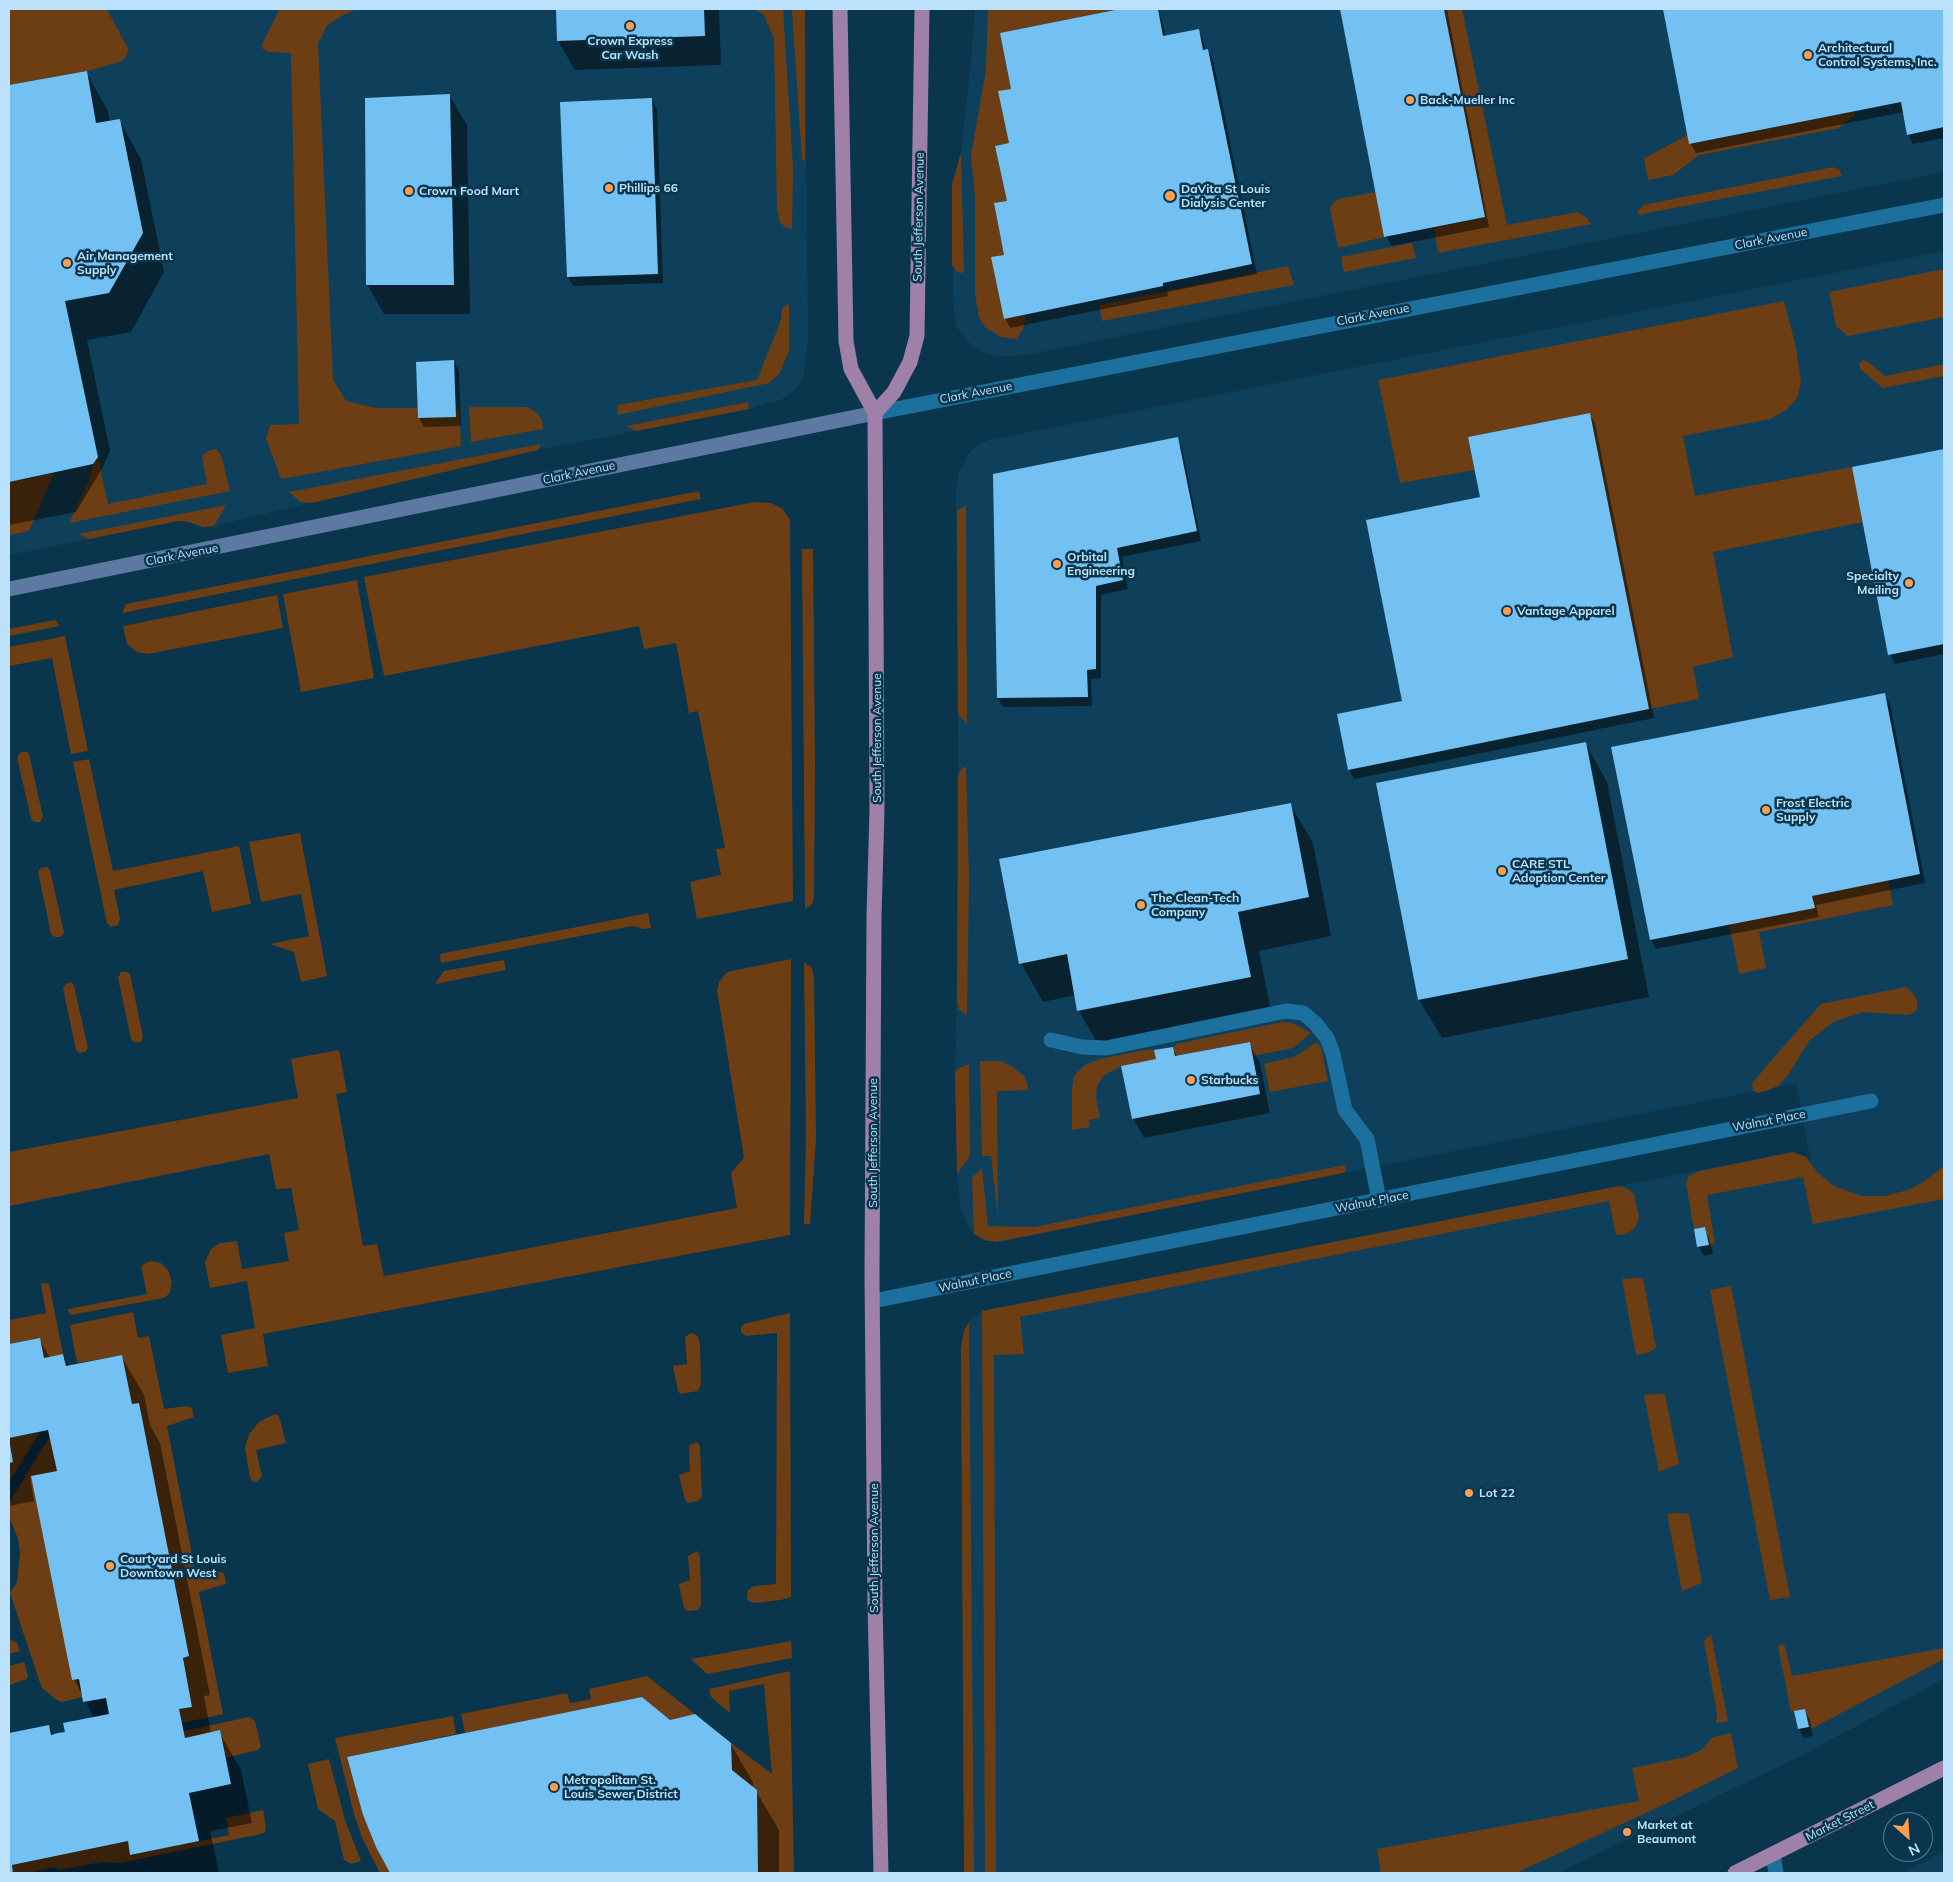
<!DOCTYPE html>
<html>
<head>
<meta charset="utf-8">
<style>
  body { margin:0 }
  #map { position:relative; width:1953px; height:1882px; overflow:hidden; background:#09354d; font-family:Mulish,sans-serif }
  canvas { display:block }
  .frame { position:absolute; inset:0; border:10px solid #bce1fb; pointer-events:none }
  .north { position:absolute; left:1883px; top:1812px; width:50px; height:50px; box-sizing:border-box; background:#09354d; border:1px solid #517a93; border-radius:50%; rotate:154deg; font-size:14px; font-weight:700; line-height:20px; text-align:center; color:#bce1fb }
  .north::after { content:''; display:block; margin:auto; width:18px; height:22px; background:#fb9e50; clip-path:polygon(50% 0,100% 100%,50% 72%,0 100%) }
</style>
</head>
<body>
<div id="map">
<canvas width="1953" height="1882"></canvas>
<div class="frame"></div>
<div class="north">N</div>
</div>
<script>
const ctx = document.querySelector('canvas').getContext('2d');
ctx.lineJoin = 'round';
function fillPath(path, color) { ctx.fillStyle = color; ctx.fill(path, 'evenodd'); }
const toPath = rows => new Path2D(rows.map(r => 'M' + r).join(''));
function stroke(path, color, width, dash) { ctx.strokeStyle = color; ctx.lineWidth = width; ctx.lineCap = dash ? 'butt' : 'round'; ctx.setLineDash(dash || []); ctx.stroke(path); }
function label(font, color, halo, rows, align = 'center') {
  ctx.font = font + ' Mulish,sans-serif'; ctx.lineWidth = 5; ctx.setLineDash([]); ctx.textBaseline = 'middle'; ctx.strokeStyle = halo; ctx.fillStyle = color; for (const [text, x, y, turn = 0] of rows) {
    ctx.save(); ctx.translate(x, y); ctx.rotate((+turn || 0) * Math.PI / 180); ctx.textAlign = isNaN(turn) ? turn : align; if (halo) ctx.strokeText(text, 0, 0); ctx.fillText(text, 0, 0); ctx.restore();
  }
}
const built = toPath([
  [17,9,805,9,808,342,803,378,796,389,781,400,749,409,538,450,454,468,214,526,203,527,189,522,178,521,9,555,9,13],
  [975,9,1944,9,1944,172,1026,355,998,356,980,351,966,340,957,327,953,305,952,184,961,153,971,62],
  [1944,251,1944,1679,1801,1756,1558,1873,964,1873,961,1348,964,1331,969,1322,982,1311,1793,1152,1806,1157,1811,1161,1796,1083,997,1242,984,1240,974,1234,967,1225,961,1210,957,1174,955,1072,959,878,956,488,959,472,967,456,978,444,989,440],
  [1944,1851,1944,1873,1903,1873]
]);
const green = toPath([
  [9,9,108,9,107,10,129,50,123,61,87,71,9,85],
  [280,9,357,9,343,15,327,25,318,44,333,380,346,401,375,408,417,408,418,418,456,417,456,410,459,408,461,446,281,479,266,438,270,425,299,424,291,53,268,52,263,49,262,44],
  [755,9,783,9,793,168,792,229,786,227,780,223,777,211,774,39,764,15],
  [792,9,805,9,805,161,802,160],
  [988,9,1114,10,1000,33,1011,89,999,91,1009,143,995,146,1007,201,994,204,1004,255,992,257,1004,318,1027,314,1023,328,1017,339,1001,337,985,327,979,317,975,294,975,196,971,156,986,70],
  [1444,9,1462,9,1507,225,1578,212,1587,218,1591,224,1438,253,1434,228,1484,217],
  [1854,111,1855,115,1839,128,1699,155,1673,175,1648,180,1644,158,1688,135,1690,144],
  [961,153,964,273,957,272,952,265,952,184],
  [1833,167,1839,170,1842,176,1637,215,1638,211,1643,205],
  [1376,192,1384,237,1338,248,1330,209,1333,203,1338,199],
  [1412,243,1416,258,1344,272,1341,257],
  [1288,266,1294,285,1102,321,1099,305],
  [1944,269,1944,317,1848,336,1836,326,1829,292],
  [1784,301,1796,347,1801,382,1797,398,1786,410,1770,419,1683,436,1695,496,1852,467,1863,522,1713,552,1733,657,1693,667,1699,699,1649,709,1590,413,1468,437,1474,470,1400,483,1378,380],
  [789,304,789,351,779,374,769,383,617,415,618,405,757,380,781,320,782,308],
  [1863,360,1867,361,1885,376,1944,364,1944,376,1883,388,1860,369,1859,364],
  [748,402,749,409,636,431,626,426],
  [469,407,527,407,537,413,542,421,543,429,471,442],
  [541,444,538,450,312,503,301,502,289,492],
  [216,449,221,455,230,491,69,523,90,479,93,464,98,457,108,504,207,484,202,456,208,451],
  [54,473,29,531,9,535,9,482],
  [699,491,701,499,122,613,126,604],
  [755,502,771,503,783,509,790,520,793,901,697,919,690,882,721,875,716,849,725,848,698,711,689,713,676,643,644,649,639,626,384,676,364,577],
  [226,505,214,526,203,527,189,522,178,521,89,539,79,534],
  [966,506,967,724,958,714,957,510],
  [802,549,813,549,815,763,814,897,812,904,805,909],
  [357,580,374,678,301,692,283,594],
  [277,595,283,628,148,654,137,652,127,644,123,626],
  [55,620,60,626,9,636,9,629],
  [65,636,88,751,71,754,52,658,9,666,9,647],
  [21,752,27,752,29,754,43,817,40,822,34,822,31,819,17,757],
  [89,759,113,871,239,846,251,904,212,912,203,871,114,890,120,919,118,925,111,927,107,923,73,762],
  [966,766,969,879,967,1015,959,1010,957,999,958,776,961,769],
  [300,833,327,976,301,982,294,952,270,944,309,936,301,894,261,902,249,842],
  [47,867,50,870,64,932,61,937,55,937,51,934,38,872,41,868],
  [1888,880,1893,905,1759,932,1766,968,1739,974,1729,924,1812,896],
  [648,913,651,928,644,929,632,926,441,963,440,954],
  [791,959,790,1235,263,1334,268,1366,228,1373,221,1335,255,1328,247,1281,210,1288,205,1262,211,1249,220,1243,237,1241,242,1269,289,1261,284,1233,299,1230,291,1188,276,1189,269,1154,9,1206,9,1152,298,1098,291,1059,339,1050,347,1092,336,1094,363,1246,377,1244,384,1276,737,1208,731,1173,744,1158,717,990,719,982,727,972],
  [504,960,506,970,435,984,444,971],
  [804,962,812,968,814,978,816,1139,810,1224,804,1224,806,1135],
  [121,972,127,972,130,974,143,1037,141,1042,134,1042,131,1039,118,978],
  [71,982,74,986,88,1048,85,1052,79,1053,76,1050,63,988,66,984],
  [1906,987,1912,992,1917,1000,1917,1010,1909,1015,1863,1012,1833,1022,1809,1041,1788,1075,1778,1086,1766,1091,1758,1093,1753,1091,1752,1084,1768,1064,1821,1004],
  [1282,1022,1292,1023,1311,1033,1293,1048,1253,1056,1249,1042,1175,1056,1173,1047,1176,1044],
  [1317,1042,1321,1048,1328,1081,1270,1092,1264,1064,1294,1057],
  [1150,1049,1154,1050,1156,1059,1121,1066,1103,1076,1097,1086,1096,1097,1100,1118,1089,1120,1090,1127,1072,1130,1072,1089,1074,1076,1085,1065,1100,1059],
  [980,1061,1001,1061,1010,1065,1024,1076,1028,1085,1027,1090,997,1091,998,1217,991,1156,982,1156],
  [969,1064,970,1156,957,1174,955,1072,961,1067],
  [1793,1152,1806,1157,1817,1172,1834,1186,1862,1196,1885,1196,1908,1190,1923,1182,1944,1166,1944,1199,1813,1224,1803,1177,1707,1195,1715,1244,1709,1245,1705,1227,1694,1229,1686,1184,1689,1176,1700,1171],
  [1345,1165,1346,1170,1343,1173,997,1242,984,1240,974,1234,972,1178,982,1168,988,1226,1034,1227],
  [1619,1186,1628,1189,1634,1194,1639,1218,1634,1229,1625,1234,1616,1235,1609,1201,1020,1317,1024,1354,994,1355,996,1873,985,1873,982,1311],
  [150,1261,161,1263,168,1270,172,1282,170,1293,164,1298,70,1315,68,1309,147,1294,141,1266],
  [1634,1278,1643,1278,1656,1348,1647,1353,1636,1355,1622,1279],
  [49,1283,63,1354,44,1358,39,1338,9,1344,9,1320,46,1313,41,1284],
  [1731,1286,1790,1597,1770,1600,1710,1290],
  [133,1312,138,1338,149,1336,164,1409,187,1406,192,1408,194,1417,167,1426,196,1575,218,1571,224,1573,226,1584,199,1592,223,1714,182,1723,179,1709,192,1707,139,1403,132,1404,122,1355,77,1363,70,1325],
  [790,1313,791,1597,781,1600,754,1603,747,1600,748,1590,754,1586,776,1584,777,1333,746,1336,741,1332,741,1327,744,1324],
  [969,1322,974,1873,964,1873,961,1348,964,1331],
  [691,1333,698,1336,700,1345,701,1385,698,1391,680,1394,678,1391,673,1366,687,1364,685,1337],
  [1656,1394,1665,1394,1679,1464,1659,1472,1644,1395],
  [275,1414,279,1416,286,1443,256,1450,262,1476,258,1481,254,1482,250,1478,245,1448,249,1434,259,1422],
  [40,1432,9,1482,9,1463,13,1462,9,1438],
  [50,1436,57,1471,31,1476,82,1697,62,1702,55,1699,42,1688,39,1680,10,1593,17,1582,20,1552,18,1538,9,1517,9,1503],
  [697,1442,700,1446,702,1496,698,1501,688,1503,685,1500,679,1475,690,1471,689,1447,691,1444],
  [1680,1513,1689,1514,1702,1583,1682,1591,1667,1514],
  [697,1551,700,1555,701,1605,698,1610,687,1611,684,1608,679,1584,690,1580,688,1556],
  [1711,1634,1728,1721,1716,1723,1717,1713,1704,1641],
  [9,1639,17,1643,20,1651,9,1654],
  [791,1641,792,1658,707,1674,691,1659],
  [1781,1644,1785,1646,1792,1676,1944,1648,1944,1659,1811,1729,1809,1727,1805,1709,1791,1712,1778,1646],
  [24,1662,28,1676,27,1679,9,1685,9,1666],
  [790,1671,794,1873,758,1873,757,1790,732,1770,731,1743,772,1774,764,1684,729,1691,730,1713,711,1697,709,1689],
  [647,1676,695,1714,670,1720,642,1697,465,1733,461,1714,567,1693,570,1703,591,1699,589,1689],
  [453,1716,456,1734,347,1757,363,1815,376,1847,390,1873,380,1873,363,1840,354,1814,335,1738],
  [249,1717,255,1721,261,1746,258,1750,225,1758,220,1730,185,1738,184,1731],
  [1731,1733,1738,1768,1665,1804,1516,1873,1381,1873,1377,1849,1639,1801,1632,1768,1686,1757,1703,1749,1713,1737],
  [329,1759,345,1820,361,1861,351,1864,344,1860,335,1821,318,1809,308,1764],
  [263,1810,266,1826,265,1832,261,1834,120,1863,102,1862,60,1870,54,1867,28,1873,13,1873,12,1865,128,1841,131,1855,229,1835,226,1818]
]);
const shadow = toPath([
  [557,9,719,9,721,65,575,70,558,41],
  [1123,9,1159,9,1166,37,1198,30,1203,40,1206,51,1208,50,1213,60,1257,274,1167,292,1168,296,1010,328,1005,318,1005,256,1013,90,1001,34],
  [1341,9,1447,9,1489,227,1391,246,1386,236],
  [1664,9,1944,9,1944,138,1913,144,1908,134,1904,112,1696,153,1690,143],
  [86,72,108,111,110,122,119,120,141,159,164,272,131,332,87,340,110,451,103,467,76,512,9,525,9,86],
  [449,95,467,125,470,314,384,314,367,284],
  [652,100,657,109,663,283,573,286,568,277],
  [454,362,459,371,461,426,424,427,419,418],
  [1589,414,1595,423,1654,718,1354,779,1349,769,1403,702,1481,498],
  [1177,438,1182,448,1201,541,1122,557,1128,589,1101,595,1101,678,1091,679,1092,706,1003,707,998,698],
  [1944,450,1944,654,1895,664,1890,654,1854,468],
  [1884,694,1890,703,1925,883,1816,905,1819,917,1656,949,1651,940,1613,748],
  [1585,743,1607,782,1649,997,1442,1038,1419,1000],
  [1290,804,1313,843,1331,936,1259,951,1272,1016,1101,1049,1079,1011,1076,995,1043,1002,1021,963],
  [1249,1043,1260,1063,1270,1113,1144,1138,1133,1118,1157,1060,1172,1048,1178,1057],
  [1704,1229,1709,1238,1713,1254,1704,1256,1699,1247,1695,1230],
  [39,1339,50,1358,63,1355,69,1366,121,1356,144,1395,150,1425,160,1443,210,1695,204,1696,211,1733,219,1732,241,1770,252,1823,210,1831,219,1873,9,1873,9,1734,48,1726,54,1735,66,1732,94,1718,74,1679,33,1476,30,1477,34,1501,9,1506,9,1345],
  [1804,1710,1810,1720,1813,1736,1804,1738,1799,1729],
  [670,1721,730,1743,753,1782,753,1788,756,1791,779,1830,779,1873,392,1873,377,1847]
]);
const building = toPath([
  [556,9,704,9,705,36,557,41],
  [1120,9,1158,9,1163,36,1199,29,1203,50,1208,49,1252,264,1163,283,1163,286,1004,319,991,257,1004,255,994,203,1007,201,995,146,1009,143,998,91,1011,89,1000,33],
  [1340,9,1444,9,1485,217,1384,237],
  [1663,9,1944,9,1944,127,1907,135,1901,102,1689,144],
  [87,71,96,123,120,119,143,233,109,293,65,301,98,457,93,464,9,482,9,85],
  [450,94,454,285,366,285,365,98],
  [652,98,658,274,567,277,560,102],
  [454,360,456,417,418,418,416,362],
  [1590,413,1649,709,1348,770,1337,714,1402,701,1366,520,1480,497,1468,437],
  [1178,437,1197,531,1117,548,1123,580,1096,586,1096,669,1087,670,1088,697,997,698,993,474],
  [1944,449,1944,644,1888,655,1852,467],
  [1885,693,1920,874,1812,896,1815,908,1650,940,1611,747],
  [1586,742,1628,959,1418,1000,1376,783],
  [1291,803,1309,897,1238,912,1251,977,1077,1011,1067,954,1019,964,999,859],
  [1250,1042,1260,1094,1132,1119,1121,1066,1156,1059,1154,1050,1173,1047,1175,1056],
  [1705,1227,1709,1245,1697,1247,1694,1229],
  [40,1338,44,1358,63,1354,66,1366,122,1355,132,1404,139,1403,189,1656,183,1658,192,1707,179,1709,185,1738,220,1730,231,1784,189,1793,199,1841,130,1855,128,1841,12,1865,13,1873,9,1873,9,1733,49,1725,51,1735,58,1733,65,1732,63,1723,109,1714,106,1698,83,1702,79,1679,72,1680,31,1476,57,1471,48,1430,9,1438,9,1344],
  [10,1445,13,1462,9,1463,9,1446],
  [642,1697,670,1720,695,1714,731,1743,732,1770,757,1790,758,1873,390,1873,376,1847,363,1815,347,1757],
  [1805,1709,1809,1727,1798,1729,1794,1711]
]);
const lane = toPath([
  [1051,1040,1082,1047,1106,1048,1286,1011,1303,1013,1315,1023,1327,1038,1333,1054,1345,1110,1367,1139,1379,1200]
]);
const street = toPath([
  [875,413,1944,205],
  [873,1301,1871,1101],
  [1773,1855,1776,1873]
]);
const secondary = toPath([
  [9,589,875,413]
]);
const primary = toPath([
  [840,9,846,341,851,369,875,413,877,810,874,917,872,1275,875,1603,881,1873],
  [875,413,894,392,910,362,917,336,922,9],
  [1735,1873,1944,1768]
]);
const markers = [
  [630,26,5,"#fb9e50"],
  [1808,55,5,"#fb9e50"],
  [1410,100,5,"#fb9e50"],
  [609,188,5,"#fb9e50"],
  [409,191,5,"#fb9e50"],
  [1170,196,6,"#fb9e50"],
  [67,263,5,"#fb9e50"],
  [1057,564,5,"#fb9e50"],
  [1909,583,5,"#fb9e50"],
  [1507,611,5,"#fb9e50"],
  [1766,810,5,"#fb9e50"],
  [1502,871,5,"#fb9e50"],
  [1141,905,5,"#fb9e50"],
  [1191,1080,5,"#fb9e50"],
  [1469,1493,5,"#fb9e50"],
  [110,1566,5,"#fb9e50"],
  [554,1787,5,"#fb9e50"],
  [1627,1832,5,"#fb9e50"]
];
const poiNames = [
  ["Crown Express",630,41,"center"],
  ["Car Wash",630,55,"center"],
  ["Architectural",1818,48],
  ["Control Systems, Inc.",1818,62],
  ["Back-Mueller Inc",1420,100],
  ["Phillips 66",619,188],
  ["DaVita St Louis",1181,189],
  ["Dialysis Center",1181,203],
  ["Crown Food Mart",419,191],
  ["Air Management",77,256],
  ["Supply",77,270],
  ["Orbital",1067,557],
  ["Engineering",1067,571],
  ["Specialty",1899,576,"right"],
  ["Mailing",1899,590,"right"],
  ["Vantage Apparel",1517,611],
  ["Frost Electric",1776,803],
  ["Supply",1776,817],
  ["CARE STL",1512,864],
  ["Adoption Center",1512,878],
  ["The Clean-Tech",1151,898],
  ["Company",1151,912],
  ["Starbucks",1201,1080],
  ["Lot 22",1479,1493],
  ["Courtyard St Louis",120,1559],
  ["Downtown West",120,1573],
  ["Metropolitan St.",564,1780],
  ["Louis Sewer District",564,1794],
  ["Market at",1637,1825],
  ["Beaumont",1637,1839]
];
const streetNames = [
  ["South Jefferson Avenue",919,217,-89],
  ["Clark Avenue",1771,239,-11],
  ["Clark Avenue",1373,315,-11],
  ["Clark Avenue",976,393,-11],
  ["Clark Avenue",579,473,-12],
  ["Clark Avenue",182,555,-11],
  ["South Jefferson Avenue",877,738,-90],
  ["Walnut Place",1769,1121,-11],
  ["South Jefferson Avenue",873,1143,-90],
  ["Walnut Place",1372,1202,-11],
  ["Walnut Place",975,1281,-12],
  ["South Jefferson Avenue",874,1548,-90],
  ["Market Street",1840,1821,-27]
];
fillPath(built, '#0f405b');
fillPath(green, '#6d3e13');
fillPath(shadow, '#0007');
fillPath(building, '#73c0f2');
stroke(lane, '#1c709e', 15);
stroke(street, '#1c709e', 15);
stroke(secondary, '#5d78a3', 15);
stroke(primary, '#9e80a8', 15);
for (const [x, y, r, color] of markers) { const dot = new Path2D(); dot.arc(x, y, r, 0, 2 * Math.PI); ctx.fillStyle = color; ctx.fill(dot); stroke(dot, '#09354d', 2); }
label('bold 12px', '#bce1fb', '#09354d', poiNames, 'left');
label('12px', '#bce1fb', '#09354d', streetNames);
</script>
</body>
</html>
